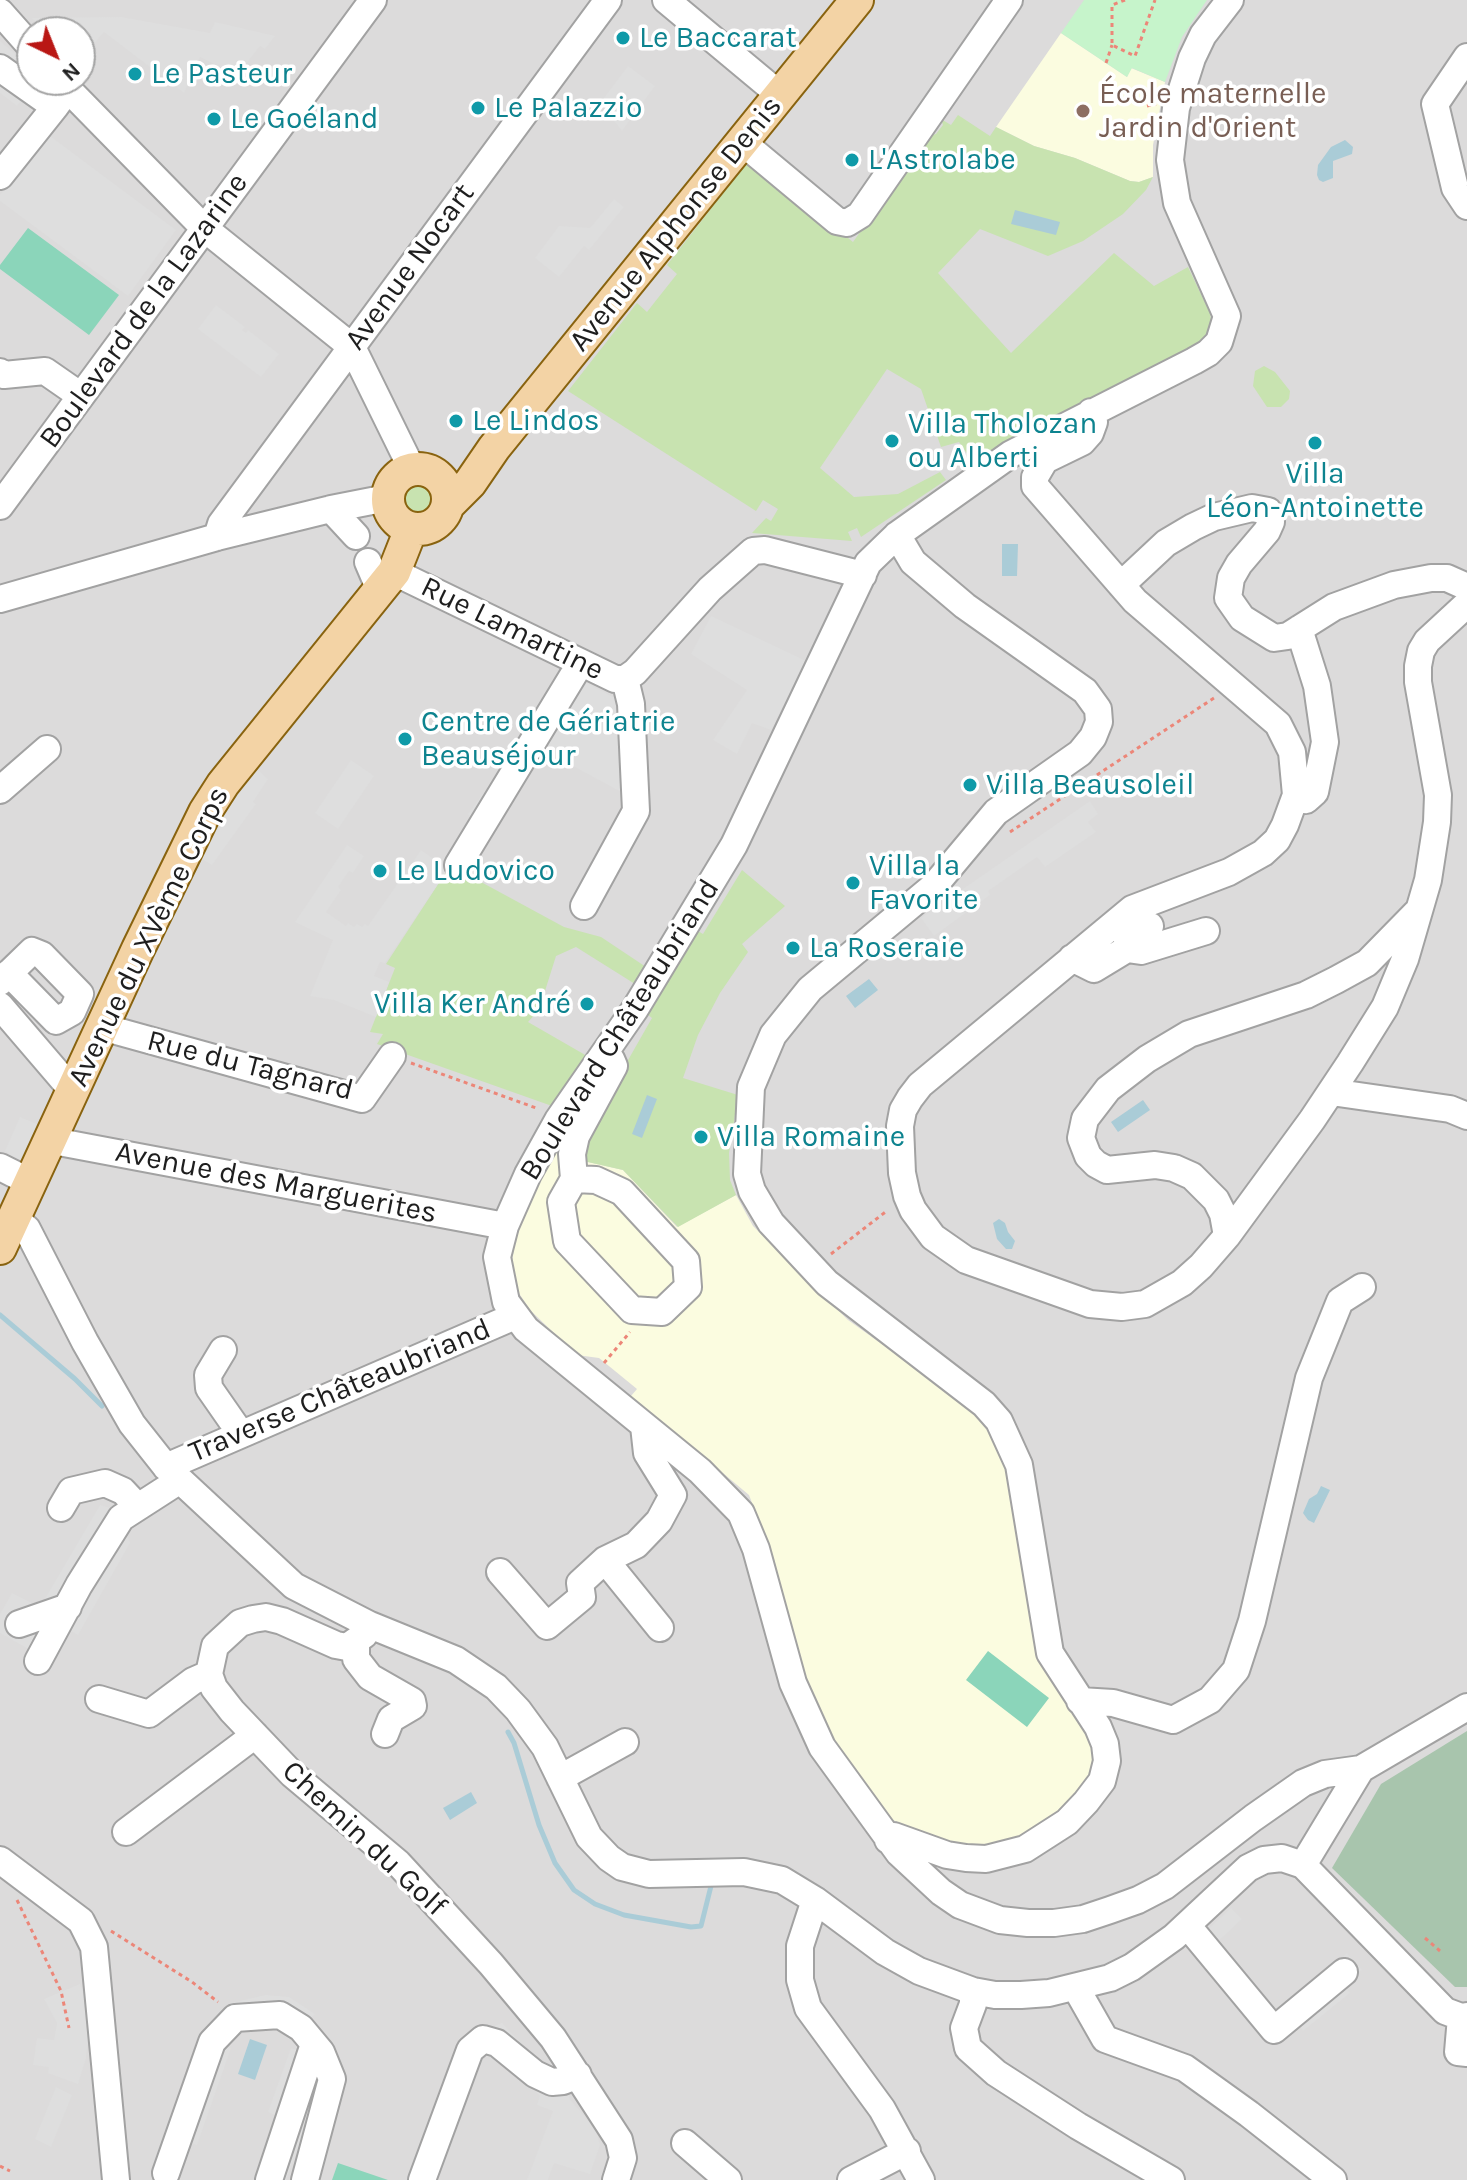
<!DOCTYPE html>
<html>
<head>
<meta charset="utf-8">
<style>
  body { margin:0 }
  #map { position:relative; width:1467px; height:2180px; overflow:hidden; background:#eeebe5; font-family:Karla,sans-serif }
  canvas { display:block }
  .north { position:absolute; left:16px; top:16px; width:80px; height:80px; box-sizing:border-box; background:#fff; border:2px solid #a5a5a5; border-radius:50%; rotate:137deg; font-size:22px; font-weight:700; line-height:32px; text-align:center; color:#1e1e1e }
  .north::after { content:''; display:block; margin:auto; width:28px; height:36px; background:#b91714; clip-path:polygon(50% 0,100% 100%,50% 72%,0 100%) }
</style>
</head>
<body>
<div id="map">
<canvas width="1467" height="2180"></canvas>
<div class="north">N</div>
</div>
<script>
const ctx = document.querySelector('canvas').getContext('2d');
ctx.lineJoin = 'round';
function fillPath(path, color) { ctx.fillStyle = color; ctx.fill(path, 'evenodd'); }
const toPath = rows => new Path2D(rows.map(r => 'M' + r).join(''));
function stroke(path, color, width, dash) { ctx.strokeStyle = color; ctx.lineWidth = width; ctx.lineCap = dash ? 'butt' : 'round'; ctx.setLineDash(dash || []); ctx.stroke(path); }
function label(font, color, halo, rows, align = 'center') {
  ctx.font = font + ' Karla,sans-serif'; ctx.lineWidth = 7; ctx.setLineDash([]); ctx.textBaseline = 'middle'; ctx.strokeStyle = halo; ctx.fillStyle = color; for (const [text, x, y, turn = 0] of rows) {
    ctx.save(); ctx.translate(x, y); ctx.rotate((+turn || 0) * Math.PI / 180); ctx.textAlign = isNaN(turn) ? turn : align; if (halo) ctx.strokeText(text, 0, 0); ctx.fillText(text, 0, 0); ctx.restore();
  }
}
const residential = toPath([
  [0,0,1467,0,1467,2180,0,2180],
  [32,32,80,32,80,80,32,80]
]);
const education = toPath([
  [1061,33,1127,77,1131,68,1165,82,1153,145,1153,177,1139,182,1130,181,1075,158,1034,146,996,127],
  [567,1132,579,1160,623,1170,677,1227,736,1195,753,1226,848,1320,977,1412,998,1442,1013,1486,1033,1638,1041,1661,1082,1716,1100,1760,1076,1803,1017,1842,980,1847,952,1845,913,1829,893,1820,875,1803,819,1727,796,1652,774,1559,749,1495,631,1396,637,1389,604,1362,599,1358,577,1355,531,1311,514,1286,512,1263,515,1241,530,1200]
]);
const grass = toPath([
  [958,115,990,136,996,127,1034,146,1075,158,1130,181,1139,182,1153,177,1146,190,1123,214,1083,241,1048,256,980,229,938,273,1011,353,1114,253,1154,286,1188,267,1210,313,1212,328,1204,342,1180,356,1062,412,973,462,959,442,941,447,921,389,887,369,820,468,854,497,898,494,940,472,946,480,861,537,857,528,848,532,852,541,752,533,766,518,771,521,778,509,763,500,756,511,568,391,637,303,647,312,654,303,677,274,667,265,750,159,853,242,929,136,936,134,943,125,941,119,951,125],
  [1264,366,1275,372,1290,391,1289,399,1281,407,1267,407,1253,386,1255,371],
  '399 499a19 19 0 1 1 38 0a19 19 0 1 1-38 0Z',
  [446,863,564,927,601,937,646,967,635,984,576,947,556,956,539,1010,528,1022,587,1056,552,1106,377,1044,383,1034,370,1032,395,968,386,964,448,869,445,866],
  [742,870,785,906,742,944,748,952,720,993,698,1035,683,1078,738,1095,729,1153,730,1180,736,1195,678,1227,623,1170,579,1160,582,1141,652,1018,647,1014,698,931,703,934]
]);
const cemetery = toPath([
  [1467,1731,1467,1987,1455,1987,1332,1868,1381,1784]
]);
const park = toPath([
  [1084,0,1207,0,1182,37,1165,82,1132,68,1127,77,1061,33]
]);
const pitch = toPath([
  [28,228,119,295,89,335,0,269,0,265],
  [988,1651,1049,1698,1027,1727,966,1680],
  [338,2163,388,2180,332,2180]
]);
const parking = toPath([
  [121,17,210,33,215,22,275,36,265,49,260,46,246,64,240,77,200,57,184,93,104,32,80,60,80,32,43,32,32,18],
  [0,41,32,68,32,80,40,80,17,106,0,93],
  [628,66,655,86,622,131,600,103],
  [46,133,176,230,128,296,0,201,0,195],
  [614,199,624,207,589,250,584,246,559,277,535,258,559,226,590,228],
  [216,305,245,327,242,330,246,333,248,330,279,354,261,377,198,329],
  [711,616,806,661,771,730,752,723,737,754,713,740,747,690,691,654],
  [564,671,624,703,623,793,540,748,472,820,468,814,504,765],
  [351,760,374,776,338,829,315,813],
  [257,769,268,779,253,802,256,804,253,808,212,865,192,853],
  [1090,801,1098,814,1088,822,1096,832,1045,867,1037,857,988,891,990,895,934,936,921,918],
  [347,845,364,856,353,873,349,871,338,887,341,890,326,912,346,926,348,923,354,927,357,924,362,927,365,924,368,926,421,850,448,869,385,963,380,962,374,976,389,982,376,1017,334,1000,310,996,333,940,295,922],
  [20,1117,53,1131,37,1166,14,1158,5,1151],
  [100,1505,113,1509,121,1518,130,1543,78,1635,59,1624,41,1656,0,1633,0,1614,12,1593,40,1607],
  [1231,1908,1242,1919,1208,1951,1198,1938],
  [1347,1953,1362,1970,1344,1985,1350,1993,1303,2031,1283,2007],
  [80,1984,85,1998,88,2041,86,2058,78,2084,48,2073,49,2067,33,2065,37,2038,54,2040,57,2023,44,1999],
  [265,1995,289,1997,315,2014,301,2028,235,2018,231,2003],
  [502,2023,549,2071,558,2065,567,2079,569,2098,596,2130,600,2145,590,2174,554,2163,548,2180,527,2180,553,2111,537,2105,540,2096,508,2064,470,2050,476,2034],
  [212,2042,231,2048,197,2145,178,2139],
  [291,2048,311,2055,300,2089,317,2096,286,2180,256,2180,281,2117,268,2112],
  [56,2087,72,2095,51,2147,35,2139]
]);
const water = toPath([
  [1345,140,1353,147,1352,154,1333,161,1333,178,1323,182,1319,180,1317,175,1318,165,1331,147],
  [1015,210,1060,222,1056,235,1011,224],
  [1002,544,1018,544,1017,576,1002,576],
  [869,979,878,990,855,1008,846,996],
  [647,1095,657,1099,642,1138,632,1134],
  [1143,1100,1150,1110,1118,1132,1111,1122],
  [999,1219,1005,1223,1008,1232,1015,1241,1012,1249,1006,1249,997,1239,993,1223],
  [1321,1486,1330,1490,1314,1523,1308,1520,1303,1513,1309,1499,1317,1494],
  [471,1792,477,1803,450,1820,443,1808],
  [250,2039,267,2045,255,2080,238,2074]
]);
const stream = toPath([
  [0,1315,75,1379,102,1406],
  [508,1732,514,1743,539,1825,555,1863,574,1890,595,1904,624,1915,691,1927,701,1926,711,1886]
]);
const path = toPath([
  [1125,0,1112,5,1112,45,1135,56,1155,0],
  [1106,63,1112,45],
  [1147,106,1156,104],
  [1010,832,1214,698],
  [411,1063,539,1109],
  [831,1254,888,1210],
  [604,1363,630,1332],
  [17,1900,61,1991,69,2028],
  [111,1931,192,1982,218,2002],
  [1425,1938,1440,1951],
  [0,2166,10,2171]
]);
const minor = toPath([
  [666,0,780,95],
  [1230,0,1203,35,1192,58,1176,108,1170,160,1177,203,1227,316,1219,342,1208,353,1194,361,1011,454,897,535,868,563,734,845,635,1009,558,1120,528,1174,505,1226,497,1257,506,1302,526,1329,700,1471,741,1513,756,1549,793,1683,822,1747,899,1853,941,1892,960,1905,1000,1920,1028,1923,1054,1923,1083,1919,1110,1910,1138,1900,1165,1886,1253,1818,1303,1783,1325,1774,1361,1769],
  [0,12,32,48],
  [1467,57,1435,104,1455,188,1467,206],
  [0,68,55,107,65,93],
  [59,80,204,228,352,347,412,469],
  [742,142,837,221,847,223,860,215,1009,0],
  [0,176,55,107],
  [0,372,4,375,45,371,81,396],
  [1091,412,1094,422,1090,433,1082,442,1045,460,1035,477,1035,486,1135,601,1278,724,1292,752,1296,795,1285,825,1277,840,1263,853,1229,872,1132,909,920,1085,910,1098,903,1110,900,1126,902,1173,907,1196,913,1210,933,1237,966,1260,1090,1304,1122,1307,1145,1304,1182,1283,1201,1266,1227,1236,1312,1120,1350,1063,1385,1007,1405,959,1428,880,1437,822,1438,795,1418,682,1418,666,1421,651,1427,641,1467,604],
  [0,506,373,0],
  [331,509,356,536],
  [217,537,221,524,608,0],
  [368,562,380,590],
  [394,572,615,679,625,679,635,672,710,589,753,551,765,550,863,575],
  [1121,585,1166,543,1193,527,1214,517,1252,508,1268,511,1271,522,1267,531,1239,564,1231,578,1228,598,1242,618,1274,638,1288,636,1334,607,1394,585,1431,578,1447,578,1467,587],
  [0,599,217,537,331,509,387,498],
  [0,790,47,749],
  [1296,795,1306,800,1315,792,1325,742,1317,686,1299,629],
  [458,865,580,664],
  [584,906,636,811,631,704,625,679],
  [1127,949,1127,942,1135,934,1150,926],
  [1072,958,1094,969,1127,949,1141,951,1206,931],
  [0,982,32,951,42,955,80,994,72,1012,56,1021,9,973],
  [0,1006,72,1090],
  [102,1027,362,1099,392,1056],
  [1331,1092,1450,1109,1467,1116],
  [48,1140,505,1226],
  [0,1167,30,1182],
  [574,1179,596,1180,622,1192,686,1261,688,1287,662,1312,632,1310,567,1241,561,1202,574,1179],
  [574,1179,572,1154,576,1136,614,1066,611,1059,606,1056],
  [14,1218,27,1229,85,1342,132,1424,166,1467,294,1586,370,1625,456,1660,496,1687,518,1710,545,1747,589,1837,609,1858,622,1867,649,1874,744,1872,782,1880,815,1900,885,1952,919,1971,973,1991,995,1995,1021,1995,1049,1993,1110,1978,1132,1967,1174,1937,1248,1868,1264,1860,1282,1858,1303,1865,1445,2011,1461,2017,1467,2016],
  [1227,1236,1223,1214,1216,1200,1192,1176,1174,1168,1155,1165,1107,1170,1096,1164,1088,1156,1081,1138,1085,1119,1108,1089,1147,1059,1189,1034,1306,995,1336,980,1367,963,1416,913],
  [223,1350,208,1375,209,1388,241,1434],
  [166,1467,515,1316],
  [61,1508,71,1491,105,1483,123,1491,137,1506],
  [605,1560,660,1628],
  [500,1572,547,1626,582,1597,580,1583,605,1560,636,1545,659,1521,673,1495,647,1453,644,1426],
  [19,1624,68,1607],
  [370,1625,364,1635,347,1647,336,1645,282,1621,266,1617,253,1619,240,1623,215,1646,209,1674,214,1688,232,1711,292,1774,398,1863,491,1964,553,2038,619,2140,623,2158,616,2180],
  [356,1642,356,1659,370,1677,412,1701,413,1706,391,1719,385,1734],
  [38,1661,79,1585,121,1518,180,1480],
  [99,1699,149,1714,193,1681,209,1674],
  [1080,1701,1113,1703,1173,1720,1210,1700,1236,1670,1252,1621,1309,1378,1340,1301,1362,1287],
  [560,1778,625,1742],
  [126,1832,255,1735],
  [888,1840,894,1836,947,1855,966,1858,986,1859,1025,1849,1067,1822,1086,1802,1102,1781,1107,1761,1105,1744,1098,1727,1050,1653,1019,1465,999,1421,984,1404,827,1283,771,1223,752,1191,747,1174,751,1087,773,1035,810,989,934,886,996,812,1080,753,1093,737,1099,722,1098,709,1085,691,965,606,913,562,897,535],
  [0,1860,81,1921,94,1947,116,2180],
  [1303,1865,1361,1769,1467,1707],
  [815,1900,800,1946,800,1980,808,2008,882,2109,921,2180],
  [1187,1925,1274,2030,1344,1972],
  [1076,1988,1105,2039,1185,2068,1249,2114,1333,2180],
  [973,1991,973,2004,964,2028,968,2048,996,2073,1078,2126,1171,2180],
  [1461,2017,1458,2052,1467,2053],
  [685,2143,728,2180],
  [166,2173,212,2042,235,2018,280,2015,301,2028,321,2052,332,2079,305,2180],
  [269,2180,314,2044],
  [422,2180,470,2050,483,2039,497,2043,535,2074,552,2082,563,2081,578,2075],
  [851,2180,907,2151]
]);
const major = toPath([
  '388 499a30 30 0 1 1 60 0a30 30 0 1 1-60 0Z',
  [448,505,470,483,494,448,857,0],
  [0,1248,138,949,205,812,223,784,394,572,411,529]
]);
const markers = [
  [623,38,8,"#0f9aa8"],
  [135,74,8,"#0f9aa8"],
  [478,108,8,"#0f9aa8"],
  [1083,111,8,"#8d6e63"],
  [214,119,8,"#0f9aa8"],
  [852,160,8,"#0f9aa8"],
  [456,421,8,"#0f9aa8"],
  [892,441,8,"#0f9aa8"],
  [1315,443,8,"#0f9aa8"],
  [405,739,8,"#0f9aa8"],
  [970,785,8,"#0f9aa8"],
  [380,871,8,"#0f9aa8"],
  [853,883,8,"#0f9aa8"],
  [793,948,8,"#0f9aa8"],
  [587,1004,8,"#0f9aa8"],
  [701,1137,8,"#0f9aa8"]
];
const cultureNames = [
  ["Le Baccarat",639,38],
  ["Le Pasteur",151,74],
  ["Le Palazzio",494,108],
  ["Le Goéland",230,119],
  ["L'Astrolabe",868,160],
  ["Le Lindos",472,421],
  ["Villa Tholozan",908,424],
  ["ou Alberti",908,458],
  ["Villa",1315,474,"center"],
  ["Léon-Antoinette",1315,508,"center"],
  ["Centre de Gériatrie",421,722],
  ["Beauséjour",421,756],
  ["Villa Beausoleil",986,785],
  ["Villa la",869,866],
  ["Favorite",869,900],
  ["Le Ludovico",396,871],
  ["La Roseraie",809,948],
  ["Villa Ker André",571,1004,"right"],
  ["Villa Romaine",717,1137]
];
const educationNames = [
  ["École maternelle",1099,94],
  ["Jardin d'Orient",1099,128]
];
const streetNames = [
  ["Avenue Alphonse Denis",676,224,-51],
  ["Avenue Nocart",410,267,-54],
  ["Boulevard de la Lazarine",144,311,-54],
  ["Rue Lamartine",512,629,26],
  ["Avenue du XVème Corps",149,937,-64],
  ["Boulevard Châteaubriand",620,1030,-58],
  ["Rue du Tagnard",250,1066,14],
  ["Avenue des Marguerites",276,1183,11],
  ["Traverse Châteaubriand",340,1391,-23],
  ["Chemin du Golf",364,1839,43]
];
fillPath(residential, '#dcdbdb');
fillPath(education, '#fbfce0');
fillPath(grass, '#c8e3b0');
fillPath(cemetery, '#a8c5ad');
fillPath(park, '#c6f4cb');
fillPath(pitch, '#8bd5ba');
fillPath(parking, '#dedede');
fillPath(water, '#aaccd7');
stroke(stream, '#aaccd7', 5);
stroke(minor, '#a2a2a2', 30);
stroke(major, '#89630f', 36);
stroke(path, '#ec8678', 3, [4, 4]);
stroke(minor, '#fff', 26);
stroke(major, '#f3d3a5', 32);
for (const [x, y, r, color] of markers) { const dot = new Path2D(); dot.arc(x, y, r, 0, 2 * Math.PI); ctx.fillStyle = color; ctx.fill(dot); stroke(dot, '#fff', 3); }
label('30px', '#0d838f', '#fff', cultureNames, 'left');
label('30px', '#785e54', '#fff', educationNames, 'left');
label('30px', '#1e1e1e', '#fff', streetNames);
</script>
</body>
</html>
